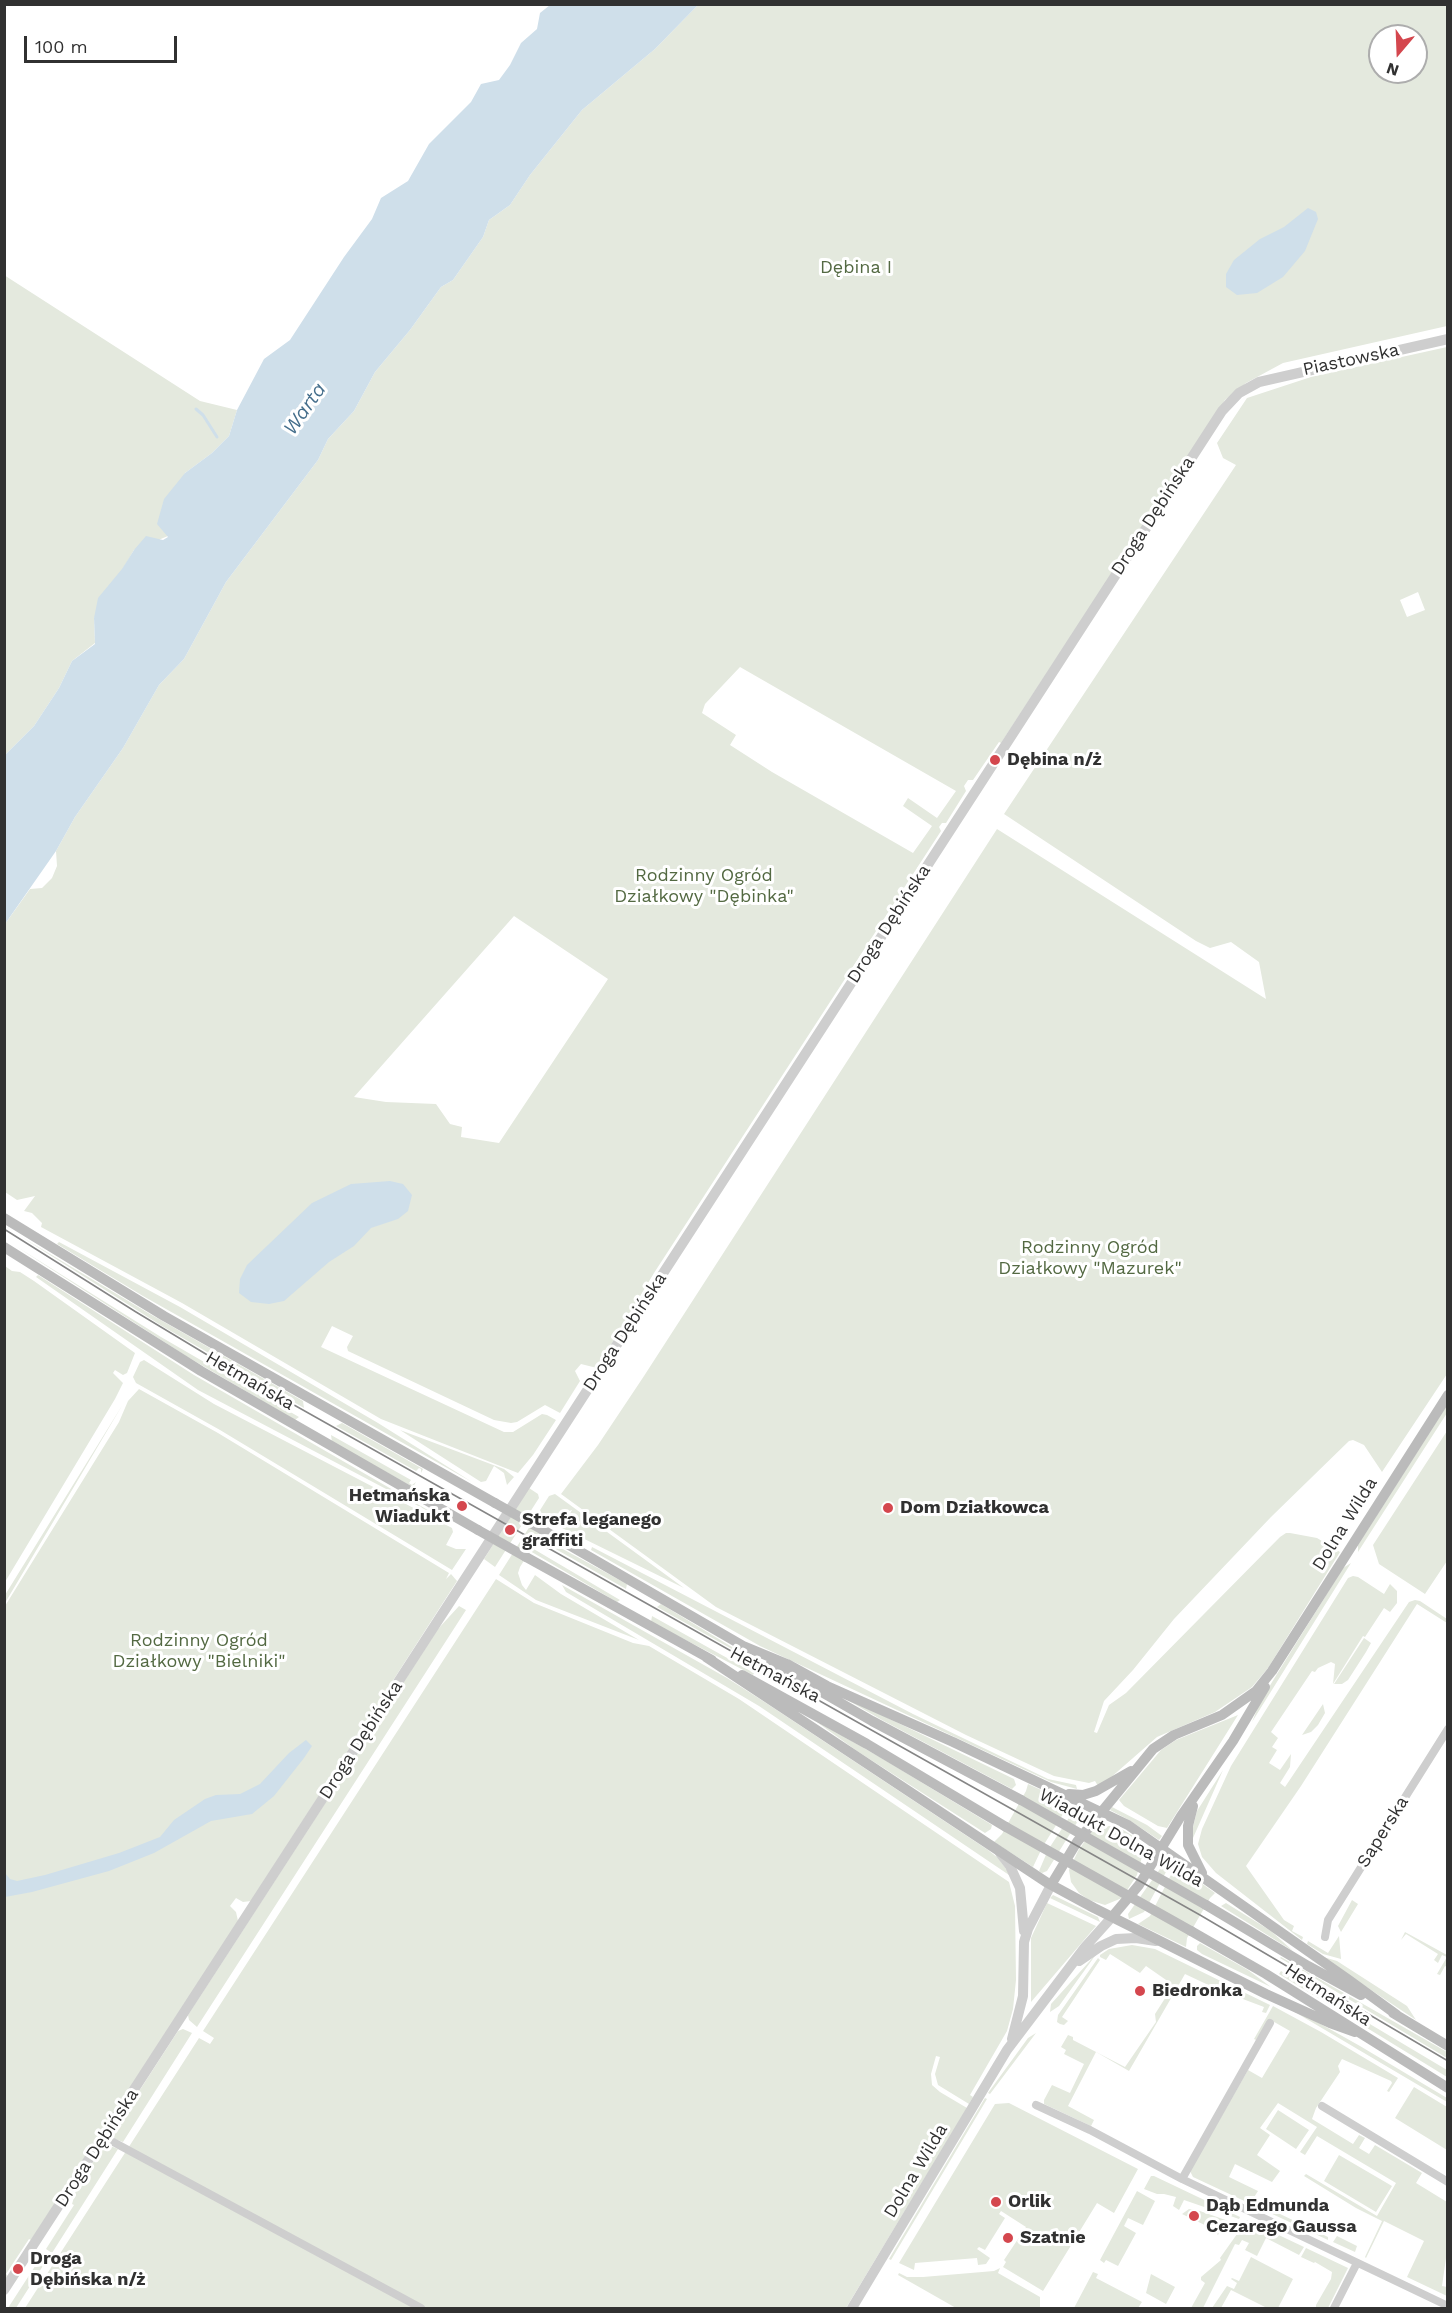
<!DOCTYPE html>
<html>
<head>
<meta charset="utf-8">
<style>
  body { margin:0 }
  #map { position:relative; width:1452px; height:2313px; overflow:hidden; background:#fff; font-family:"Work Sans",sans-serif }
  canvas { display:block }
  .frame { position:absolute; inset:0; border:6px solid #313131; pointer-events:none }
  .north { position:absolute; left:1368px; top:24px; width:60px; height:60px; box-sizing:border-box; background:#fff; border:2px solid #adadad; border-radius:50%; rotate:199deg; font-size:16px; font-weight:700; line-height:24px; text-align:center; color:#313131 }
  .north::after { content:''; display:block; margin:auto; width:21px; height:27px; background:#d4474e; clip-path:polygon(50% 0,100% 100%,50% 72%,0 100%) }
  .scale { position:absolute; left:24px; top:36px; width:153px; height:27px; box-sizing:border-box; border:3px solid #313131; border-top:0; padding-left:8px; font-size:18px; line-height:21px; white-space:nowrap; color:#313131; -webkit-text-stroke:4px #fff; paint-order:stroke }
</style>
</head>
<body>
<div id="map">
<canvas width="1452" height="2313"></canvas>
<div class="frame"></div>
<div class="north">N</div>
<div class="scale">100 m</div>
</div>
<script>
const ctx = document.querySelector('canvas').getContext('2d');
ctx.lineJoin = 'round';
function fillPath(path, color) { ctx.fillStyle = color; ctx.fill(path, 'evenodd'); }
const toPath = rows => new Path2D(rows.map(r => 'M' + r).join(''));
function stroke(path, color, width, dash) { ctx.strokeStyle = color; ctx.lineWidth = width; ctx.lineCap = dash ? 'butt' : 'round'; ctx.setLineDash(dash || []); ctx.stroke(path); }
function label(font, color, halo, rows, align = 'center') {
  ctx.font = font + ' "Work Sans",sans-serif'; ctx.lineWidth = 6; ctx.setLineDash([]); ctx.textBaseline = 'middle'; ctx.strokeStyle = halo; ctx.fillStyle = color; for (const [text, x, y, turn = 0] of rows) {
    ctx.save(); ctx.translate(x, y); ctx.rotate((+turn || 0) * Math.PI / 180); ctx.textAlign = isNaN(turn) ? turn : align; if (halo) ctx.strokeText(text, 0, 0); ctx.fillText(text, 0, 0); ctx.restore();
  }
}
const green = toPath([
  [698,5,1447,5,1447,326,1283,363,1246,383,1225,400,1001,743,999,742,973,780,968,780,964,786,966,791,946,823,942,823,939,827,941,831,654,1273,597,1368,581,1364,575,1371,580,1381,560,1413,545,1405,517,1422,511,1423,494,1420,348,1351,347,1347,353,1336,332,1326,321,1347,504,1432,513,1432,542,1414,547,1415,556,1420,533,1455,518,1473,381,1419,182,1303,41,1227,42,1223,32,1213,24,1211,35,1196,17,1200,5,1192,5,924,30,889,42,888,52,878,57,866,56,851,75,817,123,748,159,685,184,659,226,582,318,460,328,439,354,411,375,372,410,330,441,287,453,280,483,237,489,220,510,205,530,175,582,110,655,49],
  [1380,36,1416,36,1416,72,1380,72],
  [740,667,956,791,937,818,908,798,903,806,932,826,913,853,772,772,730,745,736,735,702,713,705,704],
  [514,916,608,979,499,1143,461,1137,462,1127,450,1124,436,1104,386,1102,354,1097],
  [4,275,200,401,237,410,229,436,212,453,185,473,168,536,134,550,94,618,95,643,72,661,59,688,34,726,5,755],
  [1447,347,1447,1374,1382,1472,1364,1445,1353,1440,1349,1441,1271,1517,1174,1619,1133,1670,1104,1701,1094,1732,1097,1733,1109,1705,1126,1693,1280,1537,1286,1533,1290,1533,1317,1538,1340,1552,1268,1668,1252,1687,1215,1712,1157,1737,1109,1779,1098,1786,1095,1781,1089,1783,1054,1776,966,1735,716,1607,561,1494,598,1445,644,1376,997,829,1266,999,1259,962,1231,942,1210,948,1196,941,1004,814,1236,465,1223,458,1217,443,1247,398,1311,377],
  [1418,592,1425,610,1407,617,1400,600],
  [20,1236,150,1314,303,1401,304,1408,162,1326],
  [59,1242,180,1307,378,1423,472,1482,143,1296,57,1244],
  [14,1245,161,1337,299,1417,295,1420,186,1356],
  [5,1266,12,1271,20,1272,34,1281,135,1353,127,1373,123,1375,115,1370,113,1373,123,1383,115,1399,5,1582],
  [38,1275,194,1375,445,1520,198,1390,36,1277],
  [144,1360,214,1404,452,1528,453,1532,446,1545,456,1549,466,1549,452,1570,220,1430,136,1383,133,1377,140,1362],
  [139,1389,218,1433,449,1573,446,1579,451,1574,457,1581,251,1901,243,1902,236,1898,230,1906,236,1912,238,1921,31,2240,29,2239,6,2274,8,2276,5,2282,5,1606,119,1422,128,1401],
  [123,1404,5,1603,5,1595],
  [1447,1405,1447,1413,1358,1552,1358,1545],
  [342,1423,423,1469,421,1473,421,1469,419,1468,416,1471,336,1426],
  [400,1430,504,1469,514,1477,507,1485,504,1473,494,1466,486,1481,481,1482],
  [1447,1431,1447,1561,1425,1594,1379,1564,1373,1545],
  [331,1435,411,1480,409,1483,412,1485,416,1482,413,1487,332,1442],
  [529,1488,538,1494,539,1498,495,1567,484,1559],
  [555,1494,684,1588,562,1528,572,1510,554,1516,539,1536,627,1584,626,1589,538,1539,532,1548,620,1600,617,1602,530,1551,520,1567,518,1573,522,1585,526,1590,535,1575,561,1594,639,1640,536,1600,499,1575,549,1496],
  [592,1547,913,1714,1048,1779,1076,1785,1077,1789,1051,1782,760,1646,591,1550],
  [1351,1563,1252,1722,1261,1700,1277,1674,1343,1568],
  [1353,1576,1358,1577,1384,1594,1390,1584,1397,1591,1397,1603,1390,1612,1384,1608,1365,1637,1363,1636,1333,1684,1335,1664,1331,1662,1318,1668,1315,1672,1312,1671,1271,1732,1278,1738,1272,1747,1277,1750,1269,1763,1280,1770,1291,1754,1290,1767,1280,1783,1285,1787,1409,1602,1415,1600,1420,1601,1447,1619,1447,1623,1417,1604,1301,1786,1246,1866,1284,1920,1294,1926,1292,1931,1303,1937,1302,1940,1216,1873,1202,1857,1198,1844,1202,1829,1231,1766,1348,1578],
  [496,1579,534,1603,633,1643,649,1646,739,1699,1009,1882,1015,1906,1016,1980,1013,2009,1007,2031,970,2095,973,2097,969,2104,938,2085,935,2074,940,2057,936,2056,931,2074,932,2085,940,2092,967,2108,846,2308,25,2308,199,2038,210,2044,214,2038,203,2031],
  [562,1585,727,1678,763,1701,988,1850,998,1858,1012,1877,759,1706,566,1592],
  [661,1604,770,1670,830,1704,657,1607],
  [459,1606,466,1610,197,2027,189,2020,188,2015,438,1629],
  [652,1616,754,1673,753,1675,651,1622],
  [1364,1638,1371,1643,1366,1652,1348,1680,1342,1684,1334,1684],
  [832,1691,1014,1779,1016,1785,1012,1789,882,1720],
  [1323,1704,1325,1713,1318,1725,1311,1732,1302,1735],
  [1238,1715,1167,1828,1158,1826,1124,1806,1119,1800,1161,1750,1176,1740],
  [814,1720,878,1756,992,1825,991,1829,985,1833,857,1751],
  [1223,1770,1193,1838,1191,1835,1197,1811],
  [1028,1784,1070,1803,1043,1846,1033,1867,994,1842,1002,1834,1026,1791],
  [1076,1807,1081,1809,1081,1816,1047,1871,1042,1873,1039,1871,1048,1850],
  [1112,1807,1147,1825,1162,1836,1159,1840,1129,1820,1110,1810],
  [1110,1826,1120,1828,1133,1836,1140,1847,1142,1857,1137,1875,1122,1898,1105,1905,1089,1900,1079,1893,1071,1882,1069,1870,1078,1851,1092,1831,1101,1827],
  [1167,1859,1170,1861,1166,1872,1144,1912,1129,1919,1128,1914],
  [1176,1865,1215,1893,1210,1898,1187,1938,1186,1947,1138,1924,1150,1916],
  [1053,1895,1098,1917,1100,1922,1050,1898],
  [1352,1900,1358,1904,1341,1932,1338,1926],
  [1047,1903,1096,1926,1031,2002,1031,1938],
  [1226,1903,1271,1931,1293,1951,1221,1906],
  [1405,1932,1447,1955,1447,1967,1445,1966,1440,1975,1437,1974,1447,1957,1442,1955,1438,1963,1434,1960,1438,1954,1406,1934,1401,1940],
  [1339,1936,1341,1959,1323,1954,1307,1944,1308,1941,1328,1953],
  [1200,1943,1248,1970,1271,1987,1202,1954,1197,1950,1197,1946],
  [1132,1945,1155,1949,1270,2005,1266,2013,1262,2012,1264,2007,1219,1990,1185,1974,1129,2071,1096,2052,1068,2106,1094,2120,1091,2126,1044,2104,1044,2100,1052,2085,1070,2093,1084,2064,1064,2054,1066,2050,1061,2047,1068,2035,1073,2037,1073,2040,1125,2067,1156,2022,1155,2014,1169,1992,1165,1989,1169,1982,1146,1966,1140,1973,1110,1954,1106,1960,1100,1957,1100,1955,1109,1949],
  [1097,1953,1059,2006,1050,2012,1051,2004],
  [1320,1956,1337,1961,1407,2006,1416,2020],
  [1281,1957,1447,2052,1447,2058,1280,1958],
  [1098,1958,1100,1960,1062,2017,1068,2021,1064,2025,1060,2024,1057,2022,1058,2015],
  [1281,1971,1447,2070,1447,2077,1279,1974],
  [1273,2006,1321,2032,1398,2078,1389,2092,1387,2091,1392,2083,1391,2081,1342,2059,1338,2066,1340,2072,1316,2108,1312,2119,1353,2144,1359,2135,1365,2138,1359,2148,1369,2154,1375,2145,1422,2173,1416,2183,1447,2202,1448,2244,1442,2286,1447,2287,1447,2296,1407,2277,1424,2241,1384,2221,1366,2258,1365,2257,1382,2221,1356,2208,1304,2176,1306,2174,1377,2216,1396,2183,1317,2136,1305,2155,1300,2152,1317,2127,1278,2103,1260,2128,1270,2135,1257,2155,1280,2171,1272,2182,1235,2164,1229,2177,1258,2191,1251,2202,1253,2201,1328,2237,1328,2240,1193,2177,1190,2171,1248,2070,1262,2078,1290,2031,1269,2019,1256,2040,1254,2039],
  [1293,2011,1303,2014,1360,2046,1447,2098,1447,2102],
  [183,2029,192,2033,123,2142,115,2139,112,2133,178,2031],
  [1036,2033,990,2094,988,2093,1028,2038],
  [1414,2087,1447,2107,1447,2150,1395,2118],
  [985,2098,987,2099,891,2260,889,2259],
  [1009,2103,1138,2169,1114,2213,1097,2203,1043,2291,1003,2267,1006,2262,1004,2260,1026,2227,1001,2211,999,2214,1005,2218,985,2250,979,2247,977,2249,990,2258,986,2264,978,2265,977,2258,915,2263,914,2270,899,2263,995,2104],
  [1278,2110,1309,2130,1296,2149,1266,2129],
  [108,2145,118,2149,52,2253,46,2249,74,2205,72,2204,77,2187,103,2147],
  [1339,2155,1392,2186,1376,2212,1324,2181],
  [1151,2176,1154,2176,1240,2217,1239,2219,1184,2200,1179,2210,1173,2206,1176,2197,1164,2194,1157,2194,1144,2189],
  [1137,2191,1155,2201,1143,2225,1128,2218,1124,2226,1136,2233,1118,2266,1106,2260,1104,2263,1100,2260],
  [1189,2209,1200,2211,1237,2224,1235,2228,1224,2223,1218,2235,1213,2229,1182,2214],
  [1247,2220,1304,2247,1299,2255,1266,2238,1257,2256,1245,2250,1249,2243,1242,2240,1239,2245,1235,2244,1203,2308,1191,2308,1205,2283,1201,2280,1201,2277,1221,2260,1220,2258],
  [1337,2236,1357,2246,1355,2252,1333,2242],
  [1306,2248,1348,2268,1328,2308,1316,2308,1316,2305,1331,2279,1332,2272,1315,2262,1314,2263,1301,2257],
  [37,2250,48,2258,16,2308,8,2308,39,2260],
  [1251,2257,1293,2279,1278,2308,1267,2308,1231,2290,1221,2308,1212,2308,1227,2286,1234,2289,1237,2283,1231,2279,1232,2278,1239,2281],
  [1000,2268,998,2273,1040,2297,1040,2308,956,2308,898,2275,899,2273,907,2277,923,2277,994,2271],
  [1093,2272,1098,2274,1096,2278,1142,2302,1138,2308,1074,2308],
  [1151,2274,1175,2287,1166,2304,1146,2293]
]);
const water = toPath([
  [550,5,698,5,655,49,582,110,530,175,510,205,489,220,483,237,453,280,441,287,410,330,375,372,354,411,328,439,318,460,226,582,184,659,159,685,123,748,75,817,56,851,5,924,5,755,34,726,59,688,72,661,95,644,94,618,98,598,122,569,134,550,146,536,163,540,168,537,157,524,164,499,185,473,212,453,229,436,237,410,264,359,290,340,344,257,372,219,381,198,408,181,429,144,471,102,481,84,499,80,510,65,521,43,537,29,540,13],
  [1308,208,1316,212,1318,219,1305,251,1283,277,1257,293,1237,295,1226,287,1226,274,1234,260,1260,239,1284,227],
  [390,1181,403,1184,412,1195,408,1211,398,1219,371,1228,354,1246,329,1262,284,1301,269,1304,251,1302,239,1293,240,1279,247,1265,312,1203,351,1184],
  [306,1740,312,1746,304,1758,274,1796,252,1814,211,1821,154,1853,109,1871,32,1892,5,1897,5,1873,10,1879,17,1881,45,1875,119,1853,160,1837,174,1820,205,1799,216,1795,240,1794,260,1784,289,1753]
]);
const stream = toPath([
  [196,409,203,415,217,437]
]);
const minor = toPath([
  [1325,1937,1328,1920,1448,1729],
  [1036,2105,1090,2130,1182,2179,1448,2306],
  [1322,2106,1448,2182],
  [104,2137,421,2308],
  [1182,2179,1270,2023],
  [1334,2308,1357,2263]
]);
const tertiary = toPath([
  [1000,1853,1010,1866,1020,1888,1024,1931],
  [1079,1961,1101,1946,1116,1939,1136,1938,1156,1941],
  [1012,2039,1023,1996,1024,1942,1028,1929,1051,1885],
  [4,2290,1222,411,1239,393,1259,382,1448,339],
  [852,2308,1007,2050,1085,1947,1112,1917]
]);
const secondary = toPath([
  [4,1218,164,1316,495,1503],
  [4,1247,201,1371,478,1530],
  [543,1530,745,1647],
  [526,1557,712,1660],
  [741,1645,787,1664,827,1686,953,1742,1128,1825,1349,1980,1397,2015],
  [706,1657,1046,1882,1094,1908,1266,1994,1330,2023,1355,2032],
  [771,1663,872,1721,1021,1800],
  [742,1675,867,1744,1006,1827],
  [1069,1794,1083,1795,1096,1791,1131,1771],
  [1193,1806,1188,1826,1188,1845,1202,1873],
  [1051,1885,1077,1842,1153,1749,1174,1735,1222,1715,1256,1691,1272,1671,1448,1395],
  [1206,1905,1308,1966,1361,1995],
  [1112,1917,1139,1885,1181,1816,1233,1741,1265,1687],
  [1191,1931,1266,1974,1448,2088],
  [1393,2013,1448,2046]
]);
const tram = toPath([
  [4,1229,136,1312,239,1374,1200,1915,1448,2061]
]);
const secondaryBridge = toPath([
  [495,1503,543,1530],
  [478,1530,526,1557],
  [1021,1800,1206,1905],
  [1006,1827,1191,1931]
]);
const markers = [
  [995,760,6,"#d4474e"],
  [462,1506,6,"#d4474e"],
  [888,1508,6,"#d4474e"],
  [510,1530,6,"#d4474e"],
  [1140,1991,6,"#d4474e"],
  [996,2202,6,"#d4474e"],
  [1194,2216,6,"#d4474e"],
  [1008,2238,6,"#d4474e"],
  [18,2269,6,"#d4474e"]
];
const parkNames = [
  ["Dębina I",856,268],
  ["Rodzinny Ogród",704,876],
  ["Działkowy \"Dębinka\"",704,897],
  ["Rodzinny Ogród",1090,1248],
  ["Działkowy \"Mazurek\"",1090,1269],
  ["Rodzinny Ogród",199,1641],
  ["Działkowy \"Bielniki\"",199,1662]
];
const streetNames = [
  ["Piastowska",1351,360,-12],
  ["Droga Dębińska",1153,516,-57],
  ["Droga Dębińska",889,924,-57],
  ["Droga Dębińska",625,1332,-57],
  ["Hetmańska",250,1381,30],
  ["Dolna Wilda",1345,1524,-58],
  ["Hetmańska",775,1675,28],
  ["Droga Dębińska",361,1740,-57],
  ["Saperska",1383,1832,-58],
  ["Wiadukt Dolna Wilda",1121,1838,29],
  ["Hetmańska",1328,1995,33],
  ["Droga Dębińska",97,2148,-57],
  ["Dolna Wilda",916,2171,-59]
];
const poiNames = [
  ["Dębina n/ż",1007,760],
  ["Hetmańska",450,1496,"right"],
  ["Wiadukt",450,1517,"right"],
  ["Dom Działkowca",900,1508],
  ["Strefa leganego",522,1520],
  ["graffiti",522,1541],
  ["Biedronka",1152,1991],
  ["Orlik",1008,2202],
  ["Dąb Edmunda",1206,2206],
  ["Cezarego Gaussa",1206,2227],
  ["Szatnie",1020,2238],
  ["Droga",30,2259],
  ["Dębińska n/ż",30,2280]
];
const waterNames = [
  ["Warta",305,409,-55]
];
fillPath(green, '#e4e9de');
fillPath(water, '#cfdfea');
stroke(stream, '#cfdfea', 3);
stroke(minor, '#cecece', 8);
stroke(tertiary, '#cecece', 10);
stroke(secondary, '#bbb', 10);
stroke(tram, '#868686', 1.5);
stroke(secondaryBridge, '#bbb', 10);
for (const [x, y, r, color] of markers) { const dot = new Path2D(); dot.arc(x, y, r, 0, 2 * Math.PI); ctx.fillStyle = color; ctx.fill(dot); stroke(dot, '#fff', 2); }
label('18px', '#536942', '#fff', parkNames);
label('18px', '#313131', '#fff', streetNames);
label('bold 18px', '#313131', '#fff', poiNames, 'left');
label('italic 20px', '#466f8c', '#fff', waterNames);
</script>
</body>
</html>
